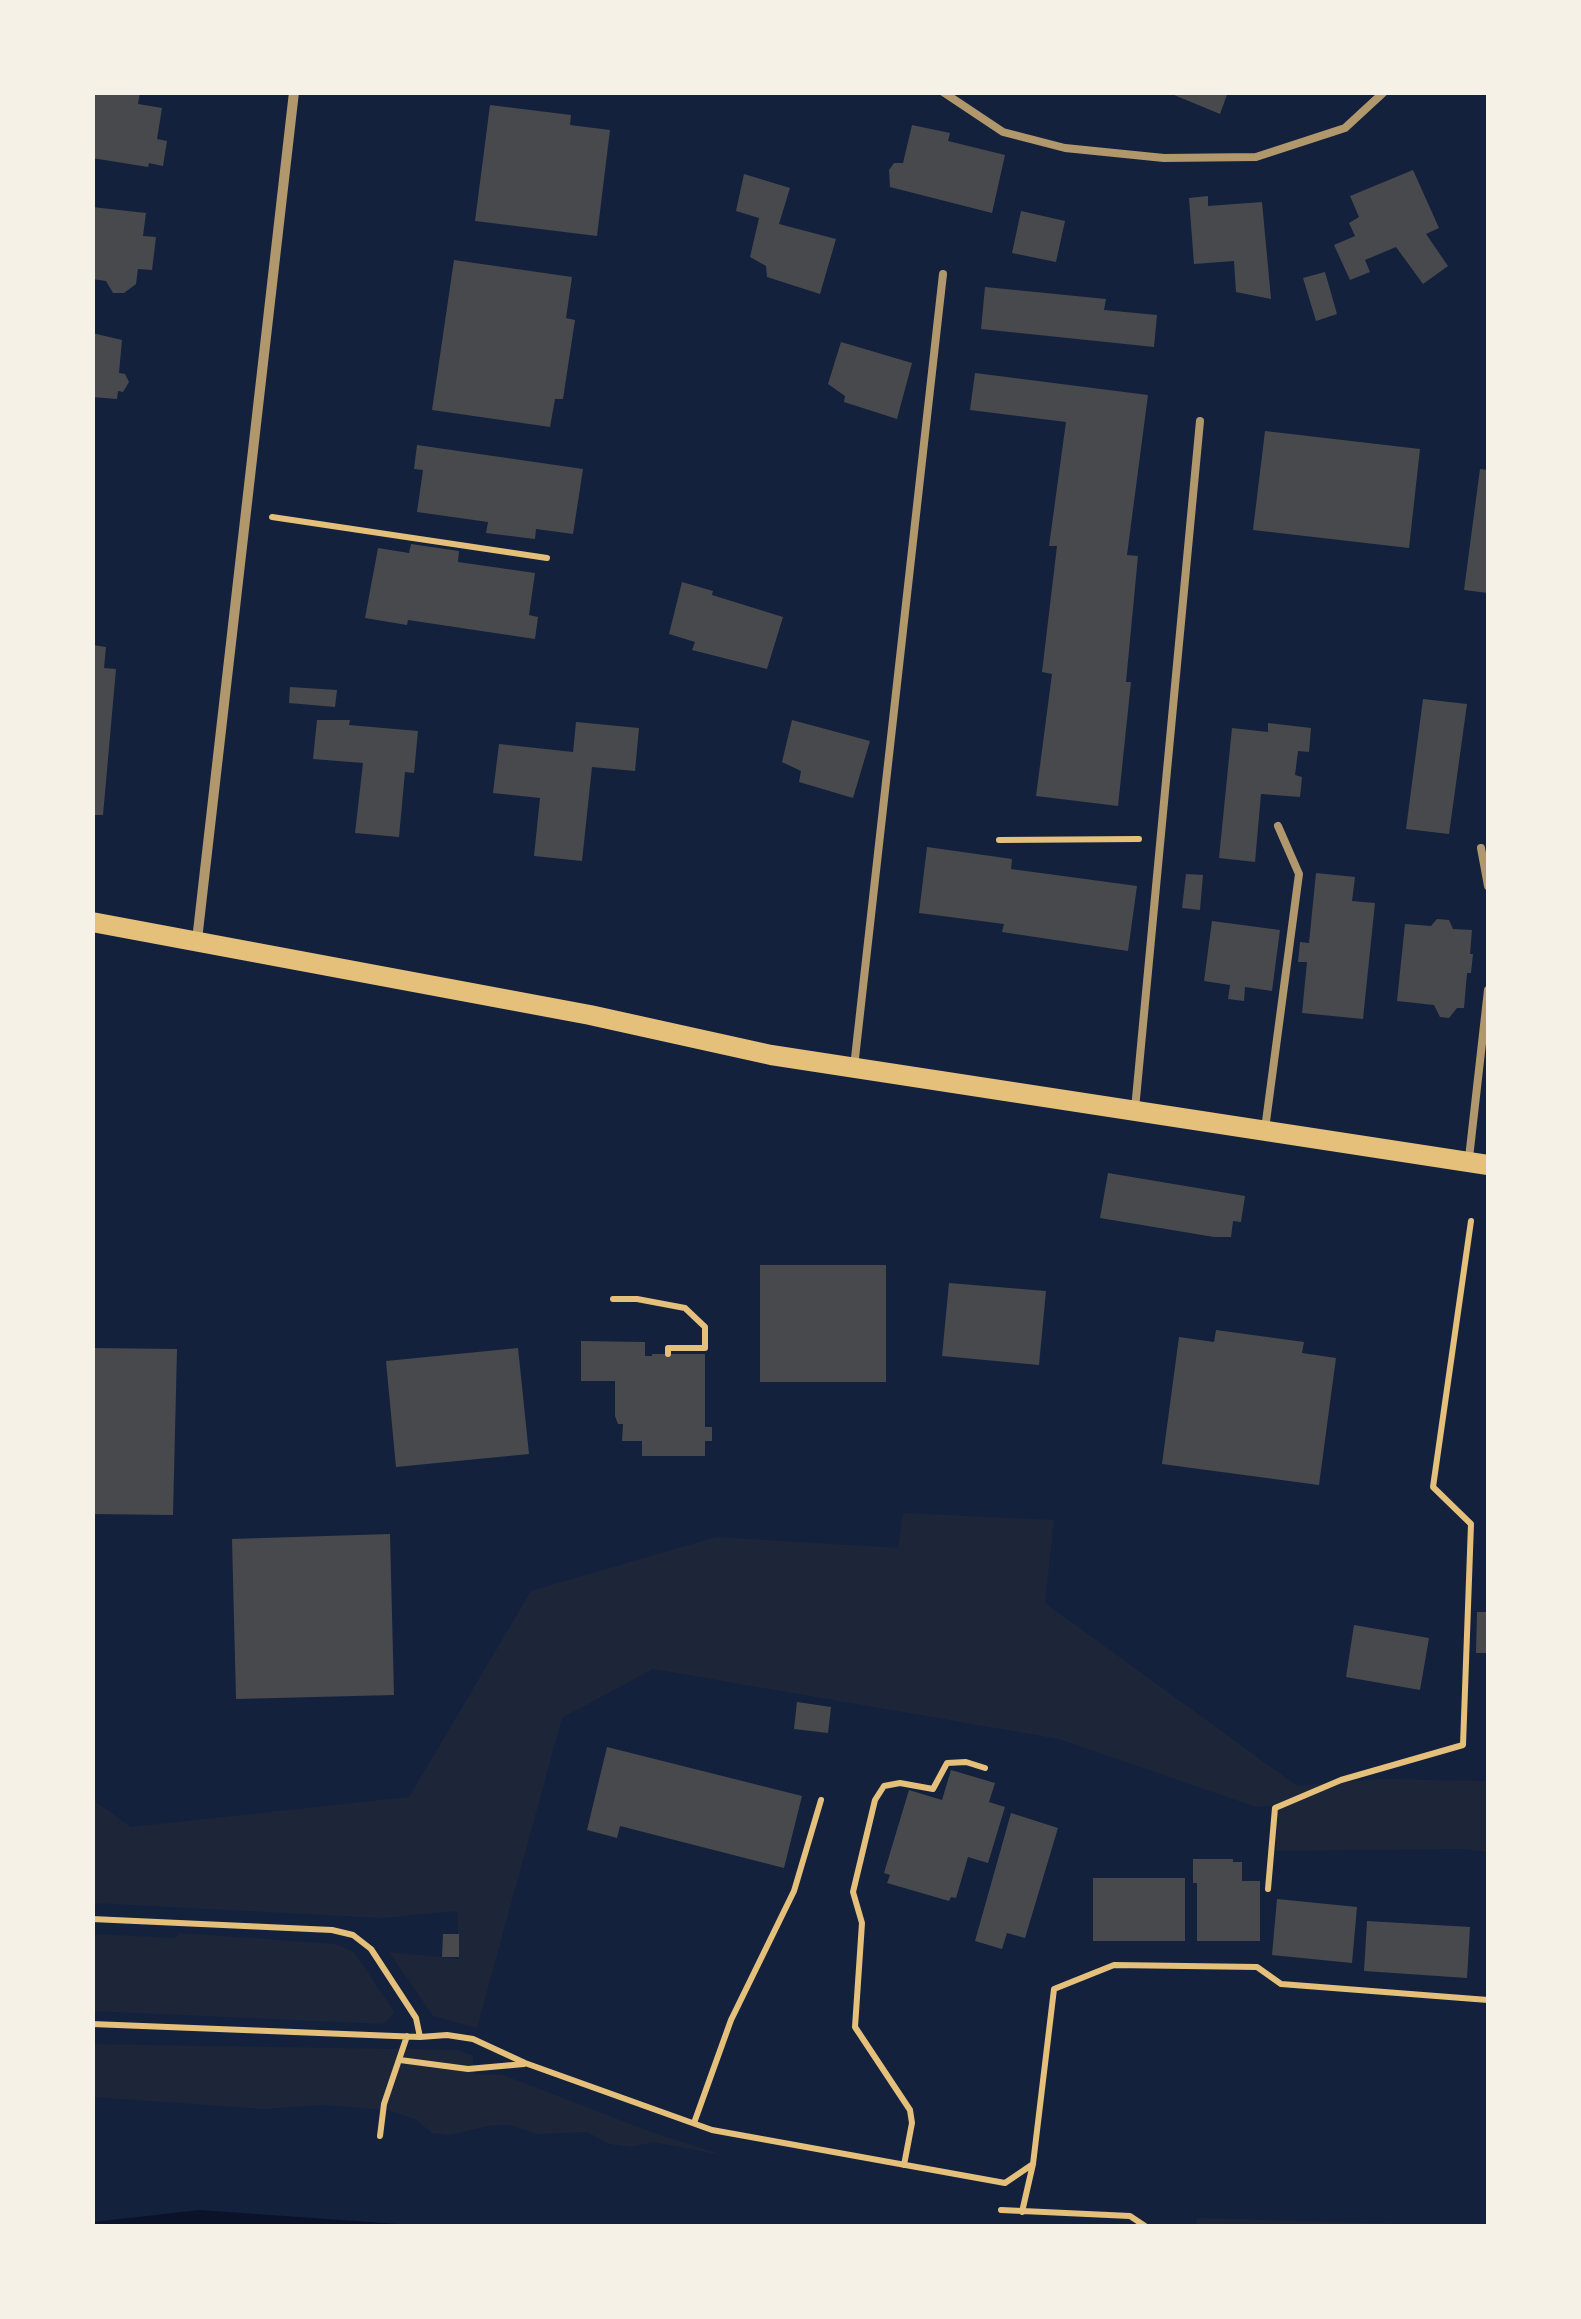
<!DOCTYPE html>
<html>
<head>
<meta charset="utf-8">
<style>
  body { margin:0 }
  #map { position:relative; width:1581px; height:2319px; overflow:hidden; background:#14213d; font-family:Mulish,sans-serif }
  canvas { display:block }
  .frame { position:absolute; inset:0; border:95px solid #f6f1e7; pointer-events:none }
</style>
</head>
<body>
<div id="map">
<canvas width="1581" height="2319"></canvas>
<div class="frame"></div>
</div>
<script>
const ctx = document.querySelector('canvas').getContext('2d');
ctx.lineJoin = 'round';
function fillPath(path, color) { ctx.fillStyle = color; ctx.fill(path, 'evenodd'); }
const toPath = rows => new Path2D(rows.map(r => 'M' + r).join(''));
function stroke(path, color, width, dash) { ctx.strokeStyle = color; ctx.lineWidth = width; ctx.lineCap = dash ? 'butt' : 'round'; ctx.setLineDash(dash || []); ctx.stroke(path); }
const green = toPath([
  [903,1513,1054,1520,1045,1603,1297,1786,1379,1779,1488,1781,1488,1852,1463,1849,1276,1851,1278,1805,1256,1807,1059,1739,653,1669,562,1718,477,2028,433,2016,389,1952,459,1959,457,1911,381,1918,93,1903,92,1799,131,1827,409,1797,531,1591,716,1537,898,1548],
  [179,1933,335,1944,354,1952,395,2013,383,2024,93,2011,93,1934,176,1938],
  [92,2044,458,2050,473,2056,474,2074,503,2075,651,2132,726,2156,653,2142,632,2147,609,2144,587,2132,537,2134,510,2125,493,2125,449,2135,432,2133,415,2119,387,2110,322,2105,263,2109,93,2097],
  [1197,2218,1473,2226,1195,2226]
]);
const water = toPath([
  [199,2210,200,2210,427,2226,93,2226,93,2222]
]);
const building = toPath([
  [92,92,140,92,138,104,162,108,157,139,167,141,163,166,149,163,148,167,92,158],
  [1167,92,1228,92,1220,114],
  [490,105,571,115,570,125,610,130,597,236,475,221],
  [912,125,950,133,948,141,1005,155,992,213,890,187,889,170,894,163,903,163],
  [1413,170,1439,228,1426,234,1448,266,1423,284,1396,247,1365,260,1370,272,1350,280,1334,245,1355,236,1349,223,1359,217,1350,196],
  [744,174,790,188,779,224,836,239,820,294,767,277,766,266,750,257,759,218,736,211],
  [1208,196,1208,206,1262,202,1271,299,1236,292,1234,261,1194,264,1189,198],
  [92,207,146,213,143,236,156,237,152,270,138,269,136,284,124,293,113,293,106,281,92,279],
  [1021,211,1065,221,1056,262,1012,253],
  [454,260,572,277,566,318,575,320,563,399,555,399,550,427,432,410],
  [1325,272,1337,314,1316,321,1303,278],
  [985,287,1106,299,1104,310,1157,315,1154,347,981,329],
  [92,333,122,340,119,373,125,374,129,382,123,392,118,391,117,399,92,397],
  [841,342,912,363,897,419,844,402,845,396,828,384],
  [975,373,1148,395,1127,555,1138,556,1126,682,1131,682,1118,806,1036,796,1052,674,1042,672,1057,546,1049,546,1066,422,970,410],
  [1265,431,1420,449,1409,548,1253,530],
  [417,445,583,469,573,534,536,529,535,539,486,533,488,522,417,512,423,470,414,469],
  [1480,469,1488,470,1488,593,1464,590],
  [411,544,459,551,458,562,535,573,529,615,538,617,535,639,408,620,407,625,365,618,378,548,409,553],
  [682,582,713,591,712,595,783,617,767,669,692,650,695,642,669,634],
  [92,645,106,647,104,668,116,669,103,815,92,815],
  [290,687,337,690,335,707,289,703],
  [1423,699,1467,704,1449,834,1406,829],
  [317,720,350,720,349,725,418,731,414,773,405,772,399,837,355,833,363,763,313,759],
  [792,720,870,741,853,798,799,782,801,771,782,762],
  [576,722,639,728,635,771,592,767,582,861,534,856,540,798,493,793,499,744,573,752],
  [1268,723,1311,728,1309,752,1298,751,1295,775,1302,777,1300,797,1261,794,1255,862,1219,858,1232,728,1268,732],
  [927,847,1012,859,1011,869,1137,886,1128,951,1002,932,1004,924,919,913],
  [1316,873,1355,877,1352,901,1375,903,1363,1019,1302,1013,1307,962,1298,962,1300,942,1309,943],
  [1186,874,1203,875,1200,910,1182,908],
  [1437,919,1449,920,1453,929,1472,930,1470,954,1473,954,1471,973,1467,973,1464,1008,1457,1008,1449,1018,1440,1017,1434,1005,1397,1001,1405,924,1431,926],
  [1212,921,1280,930,1272,991,1245,987,1244,1001,1228,999,1230,985,1204,981],
  [1108,1173,1245,1196,1241,1222,1233,1221,1231,1237,1214,1237,1100,1218],
  [760,1265,886,1265,886,1382,760,1382],
  [949,1283,1046,1291,1039,1365,942,1356],
  [1216,1330,1304,1342,1302,1353,1336,1358,1319,1485,1162,1464,1179,1337,1214,1342],
  [581,1341,645,1342,645,1356,652,1356,652,1354,705,1354,705,1427,712,1427,712,1441,705,1441,705,1456,642,1456,642,1441,622,1441,623,1424,618,1424,615,1416,615,1381,581,1381],
  [92,1348,177,1349,173,1515,92,1514],
  [518,1348,529,1454,396,1467,386,1361],
  [390,1534,394,1695,236,1699,232,1539],
  [1477,1612,1488,1612,1488,1653,1476,1653],
  [1354,1625,1429,1638,1420,1690,1346,1677],
  [797,1702,831,1707,828,1733,794,1729],
  [607,1747,802,1796,784,1868,620,1826,617,1838,587,1830],
  [951,1770,995,1783,989,1802,1005,1807,988,1863,968,1857,956,1898,951,1897,949,1901,887,1883,890,1875,884,1873,909,1790,942,1800],
  [1011,1813,1058,1828,1025,1938,1007,1933,1002,1949,975,1941],
  [1193,1859,1233,1859,1233,1862,1242,1862,1242,1881,1260,1881,1260,1941,1197,1941,1197,1883,1193,1883],
  [1093,1878,1185,1878,1185,1941,1093,1941],
  [1277,1899,1357,1907,1352,1963,1272,1955],
  [1367,1921,1470,1927,1467,1978,1364,1971],
  [443,1934,459,1934,459,1957,442,1957]
]);
const path = toPath([
  [272,517,547,558],
  [999,840,1139,839],
  [613,1299,637,1299,685,1308,705,1327,705,1348,668,1348,668,1354],
  [1268,1889,1275,1808,1341,1780,1463,1745,1471,1524,1433,1487,1471,1221],
  [92,1919,332,1930,353,1935,371,1949,416,2018,420,2037],
  [92,2024,420,2037,447,2035,473,2039,525,2063,712,2130,1005,2183,1033,2164],
  [400,2060,468,2069,524,2064],
  [694,2123,731,2020,794,1891,821,1800],
  [380,2136,384,2104,407,2036],
  [904,2165,912,2123,910,2110,855,2027,862,1923,853,1892,875,1800,884,1786,900,1783,933,1789,947,1763,966,1762,985,1768],
  [1001,2210,1130,2216,1145,2226],
  [1022,2212,1033,2164,1054,1989,1114,1965,1257,1967,1281,1984,1488,2000]
]);
const service = toPath([
  [943,92,1003,132,1065,148,1164,158,1256,157,1345,128,1384,92],
  [1481,848,1488,886],
  [854,1067,943,274],
  [1135,1109,1200,421],
  [1265,1129,1299,874,1278,826],
  [1469,1158,1488,990]
]);
const minor = toPath([
  [197,940,294,92]
]);
const secondary = toPath([
  [92,922,590,1015,771,1055,1488,1165]
]);
fillPath(green, '#1d2539');
fillPath(water, '#0b132b');
fillPath(building, '#48494c');
stroke(path, '#e5c07b', 6);
stroke(service, '#b1986c', 8);
stroke(minor, '#b1986c', 10);
stroke(secondary, '#e5c07b', 20);
</script>
</body>
</html>
